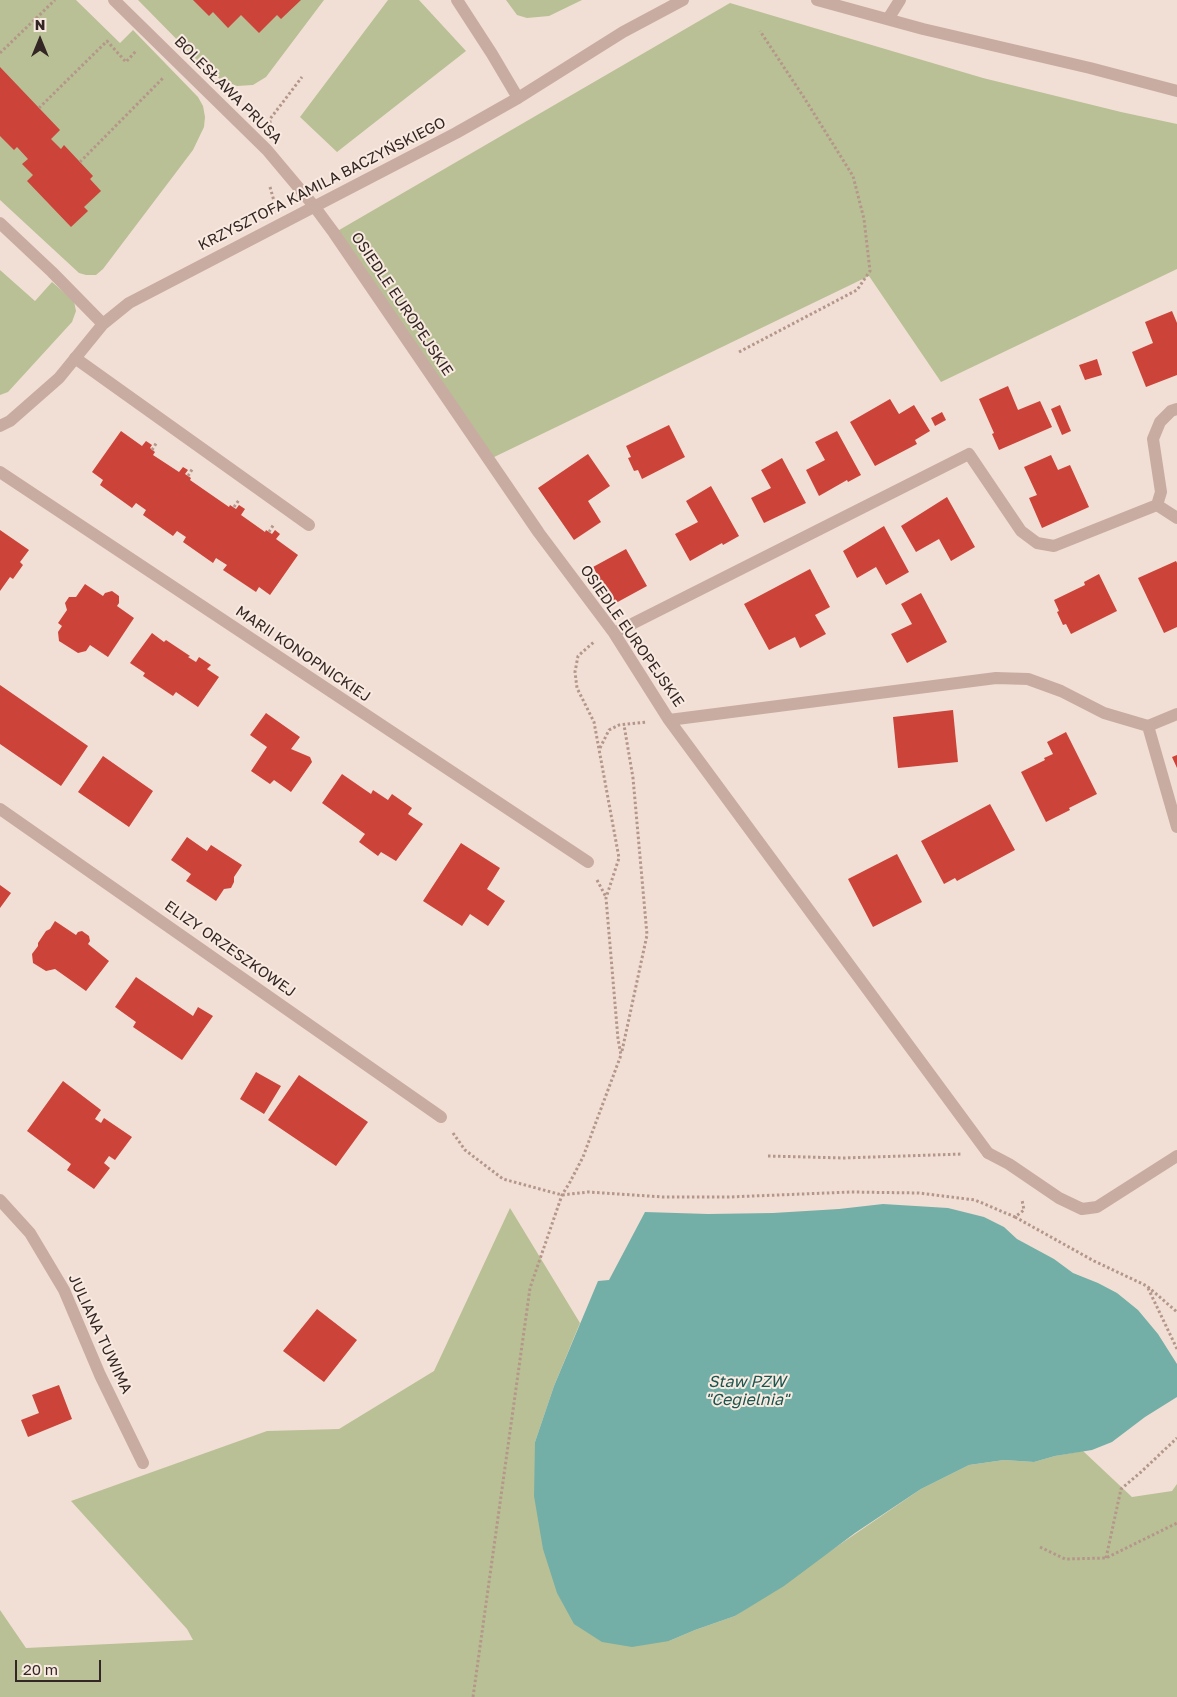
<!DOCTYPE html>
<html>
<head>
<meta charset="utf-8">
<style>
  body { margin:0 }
  #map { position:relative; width:1177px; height:1697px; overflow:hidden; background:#f1dfd5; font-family:"Golos Text",sans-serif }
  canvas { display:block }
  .north { position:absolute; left:15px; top:15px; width:50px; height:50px; -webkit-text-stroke:4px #f9eae1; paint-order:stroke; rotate:0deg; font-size:14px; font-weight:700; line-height:20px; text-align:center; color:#332624 }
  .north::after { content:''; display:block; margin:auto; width:18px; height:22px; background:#332624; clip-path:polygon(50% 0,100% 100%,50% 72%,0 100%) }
  .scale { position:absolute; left:15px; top:1660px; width:86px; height:22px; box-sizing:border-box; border:2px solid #332624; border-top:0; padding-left:6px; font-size:15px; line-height:18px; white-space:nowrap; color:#332624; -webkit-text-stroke:4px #f9eae1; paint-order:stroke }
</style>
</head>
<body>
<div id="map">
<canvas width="1177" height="1697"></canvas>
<div class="north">N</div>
<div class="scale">20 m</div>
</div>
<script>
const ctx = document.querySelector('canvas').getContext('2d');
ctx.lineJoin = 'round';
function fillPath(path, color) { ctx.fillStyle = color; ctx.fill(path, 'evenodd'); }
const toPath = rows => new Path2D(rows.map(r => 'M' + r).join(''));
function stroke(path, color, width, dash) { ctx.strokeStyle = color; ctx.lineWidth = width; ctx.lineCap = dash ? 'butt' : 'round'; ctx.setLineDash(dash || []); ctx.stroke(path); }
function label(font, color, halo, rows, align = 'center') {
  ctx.font = font + ' "Golos Text",sans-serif'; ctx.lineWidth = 4; ctx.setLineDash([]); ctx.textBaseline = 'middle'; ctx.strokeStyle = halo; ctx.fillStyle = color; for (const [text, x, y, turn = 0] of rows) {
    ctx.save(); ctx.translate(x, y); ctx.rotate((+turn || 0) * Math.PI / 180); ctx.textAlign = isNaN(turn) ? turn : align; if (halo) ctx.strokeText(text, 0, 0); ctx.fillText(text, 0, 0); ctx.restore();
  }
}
const green = toPath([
  [0,0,76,0,120,43,133,30,198,97,203,106,205,117,204,127,193,150,103,269,96,275,86,275,79,273,0,200],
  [138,0,324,0,266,77,253,85,237,86,220,79,197,60],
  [388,0,419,0,466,51,337,152,300,117],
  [506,0,582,0,549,16,527,18,517,15],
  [730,3,983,78,1121,112,1177,124,1177,269,941,382,869,276,488,460,334,233],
  [0,270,35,301,52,282,74,301,76,311,72,322,8,392,0,395],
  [510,1208,580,1323,554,1386,535,1442,669,1641,695,1630,735,1616,921,1489,969,1465,1004,1460,1034,1462,1055,1456,1083,1451,1132,1497,1172,1491,1177,1484,1177,1697,0,1697,0,1610,26,1648,193,1640,187,1629,71,1501,267,1431,339,1429,434,1371]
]);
const water = toPath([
  [883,1204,948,1208,984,1217,1004,1227,1017,1239,1054,1259,1073,1273,1098,1283,1117,1293,1138,1310,1158,1334,1177,1364,1177,1397,1145,1417,1112,1442,1092,1450,1055,1456,1034,1462,1004,1460,969,1465,921,1489,855,1533,784,1586,735,1616,695,1630,669,1641,632,1647,602,1642,574,1624,557,1593,543,1549,534,1496,535,1442,554,1386,598,1281,609,1280,645,1212,708,1214,773,1213,839,1209]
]);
const building = toPath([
  [193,0,301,0,281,19,277,15,259,33,241,15,228,28,213,12,209,16],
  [0,67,60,130,51,139,61,149,64,145,93,176,90,179,101,191,84,207,88,211,71,227,27,181,33,175,22,164,28,159,17,147,14,150,0,136],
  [1172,311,1177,323,1177,375,1146,387,1132,352,1153,343,1145,322],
  [1097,359,1102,375,1085,380,1079,365],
  [1008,386,1018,410,1040,401,1052,427,999,450,992,434,994,433,979,399],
  [890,399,899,414,914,405,930,431,915,440,917,444,875,466,850,422],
  [1060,405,1071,431,1062,435,1051,409],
  [942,412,946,420,935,426,931,418],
  [669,425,685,457,642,479,638,470,634,471,628,458,631,457,626,446],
  [121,431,142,446,146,441,152,445,150,448,155,452,153,455,179,472,183,467,188,470,185,474,191,478,190,480,229,507,230,505,236,509,239,505,245,509,241,515,265,532,266,530,272,534,275,530,280,534,276,539,298,555,270,595,259,587,256,592,223,570,227,565,216,558,213,563,183,542,186,537,177,531,173,536,143,515,146,510,136,503,132,508,100,485,103,480,92,472],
  [837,431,861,475,848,482,847,480,819,496,806,470,825,460,815,442],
  [588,454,610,486,588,501,601,522,574,540,538,488],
  [1051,455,1058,470,1070,465,1089,507,1042,528,1029,498,1037,495,1024,467],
  [782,458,806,503,764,523,751,498,771,488,761,470],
  [711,486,739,536,723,545,722,543,690,561,675,534,698,522,686,501],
  [947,497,975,547,951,561,939,539,916,552,901,526],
  [884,526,909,572,886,585,876,567,857,578,843,551],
  [0,530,29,550,20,562,23,565,13,579,10,577,0,591],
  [626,549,647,586,614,604,593,567],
  [1176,561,1177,563,1177,627,1164,633,1138,578],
  [810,569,830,607,815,615,826,634,800,648,795,637,769,650,744,604],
  [1099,574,1117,611,1071,634,1066,624,1063,625,1057,612,1059,611,1054,600,1085,585,1084,582],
  [85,584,103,596,105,593,112,591,119,596,119,603,117,606,134,618,108,657,90,645,86,651,78,653,59,641,58,632,62,626,58,623,67,610,65,603,69,597,76,597],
  [921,593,947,642,907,663,891,634,912,624,901,604],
  [152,633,164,642,166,640,190,656,188,657,196,662,199,657,211,665,207,669,219,677,198,707,176,692,173,696,143,676,145,673,130,663],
  [0,685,88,746,61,786,0,744],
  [953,710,958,762,898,768,893,717],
  [266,713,300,737,291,749,310,757,312,762,291,792,274,780,270,784,251,771,267,747,250,735],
  [1066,732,1097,794,1069,808,1070,810,1046,822,1021,772,1045,760,1044,758,1053,754,1047,742],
  [1177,755,1177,768,1172,757],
  [103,756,153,791,129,827,78,792],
  [342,774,371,794,373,790,388,800,392,794,412,808,408,814,423,824,396,861,381,852,378,856,359,842,365,834,322,803],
  [990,804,1015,850,957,881,955,878,944,884,921,841],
  [187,837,207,851,211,845,242,865,234,877,234,882,231,888,224,889,216,901,186,881,191,874,171,860],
  [461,843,500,868,487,889,505,901,488,926,470,914,462,926,423,901],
  [897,854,922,902,873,927,848,879],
  [0,885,11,893,0,908],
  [55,921,76,935,78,932,82,931,89,936,90,941,88,944,109,961,86,991,55,969,46,971,33,963,32,954,38,946,38,943,46,931,50,929],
  [136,977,193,1016,198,1007,213,1016,182,1060,133,1027,136,1022,115,1007],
  [256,1072,281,1086,264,1114,240,1099],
  [299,1075,368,1122,336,1166,268,1120],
  [63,1081,101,1110,95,1119,101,1123,104,1118,132,1137,115,1160,109,1156,104,1163,110,1168,94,1189,67,1170,71,1164,27,1131],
  [317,1309,357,1340,324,1382,283,1351],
  [59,1385,72,1419,28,1437,21,1420,39,1413,32,1395]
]);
const path = toPath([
  [0,53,55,0],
  [39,108,107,41,126,62,136,51],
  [270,123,270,119,302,77],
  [80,162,164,77],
  [270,187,274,201,272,205],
  [739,352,857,290,870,271,864,219,853,176,803,96,760,31],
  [152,450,157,442],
  [188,476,193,468],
  [234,507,239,500],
  [269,532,274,524],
  [600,748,609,730,619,725,647,722],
  [597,880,606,897],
  [622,1051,647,935,633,778,624,725],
  [453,1133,465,1150,503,1179,562,1195,588,1192,663,1197,729,1197,851,1192,919,1193,975,1200,1015,1217,1024,1210,1022,1200],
  [768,1156,844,1158,962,1154],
  [1015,1217,1094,1261,1147,1286,1177,1312],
  [1148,1288,1177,1349],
  [1040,1547,1065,1559,1106,1558,1177,1523],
  [1106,1558,1121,1489,1141,1472,1177,1438],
  [473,1697,530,1288,562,1195,570,1182,583,1157,621,1055,618,1039,606,898,619,858,594,722,577,688,575,672,578,656,595,641]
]);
const lane = toPath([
  [888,19,900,0],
  [75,358,309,525],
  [1157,505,1177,518],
  [1148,726,1177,714],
  [988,1153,1009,1164,1059,1198,1082,1209,1097,1207,1177,1156]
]);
const street = toPath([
  [114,0,267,150,314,206,334,233,539,533,614,633,669,720,996,678,1028,679,1061,691,1104,713,1148,726,1177,827],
  [457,0,492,54,518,98],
  [817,0,923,29,1090,68,1177,91],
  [0,223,52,272,103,324],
  [0,426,10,421,59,378,103,324,129,303,456,133,518,98,623,32,683,0],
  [0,472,588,862],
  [614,633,969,454,1021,531,1037,543,1054,546,1157,505,1161,492,1153,439,1160,422,1171,411,1177,409],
  [669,720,988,1153],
  [0,809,441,1117],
  [0,1200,30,1233,64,1290,100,1375,143,1463]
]);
const streetNames = [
  ["BOLESŁAWA PRUSA",228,90,45],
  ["KRZYSZTOFA KAMILA BACZYŃSKIEGO",322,184,-27],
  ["OSIEDLE EUROPEJSKIE",402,304,56],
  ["OSIEDLE EUROPEJSKIE",632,636,55],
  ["MARII KONOPNICKIEJ",303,654,34],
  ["ELIZY ORZESZKOWEJ",230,949,35],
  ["JULIANA TUWIMA",100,1334,65]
];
const waterNames = [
  ["Staw PZW",747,1382],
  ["\"Cegielnia\"",747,1400]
];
fillPath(green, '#b9c095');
fillPath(water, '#73afa7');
fillPath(building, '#cb4339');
stroke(path, '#b5968b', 3, [2.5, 2.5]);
stroke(lane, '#c9aca1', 12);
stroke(street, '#c9aca1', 12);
label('15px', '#332624', '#f9eae1', streetNames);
label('italic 16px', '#19564f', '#f9eae1', waterNames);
</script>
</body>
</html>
